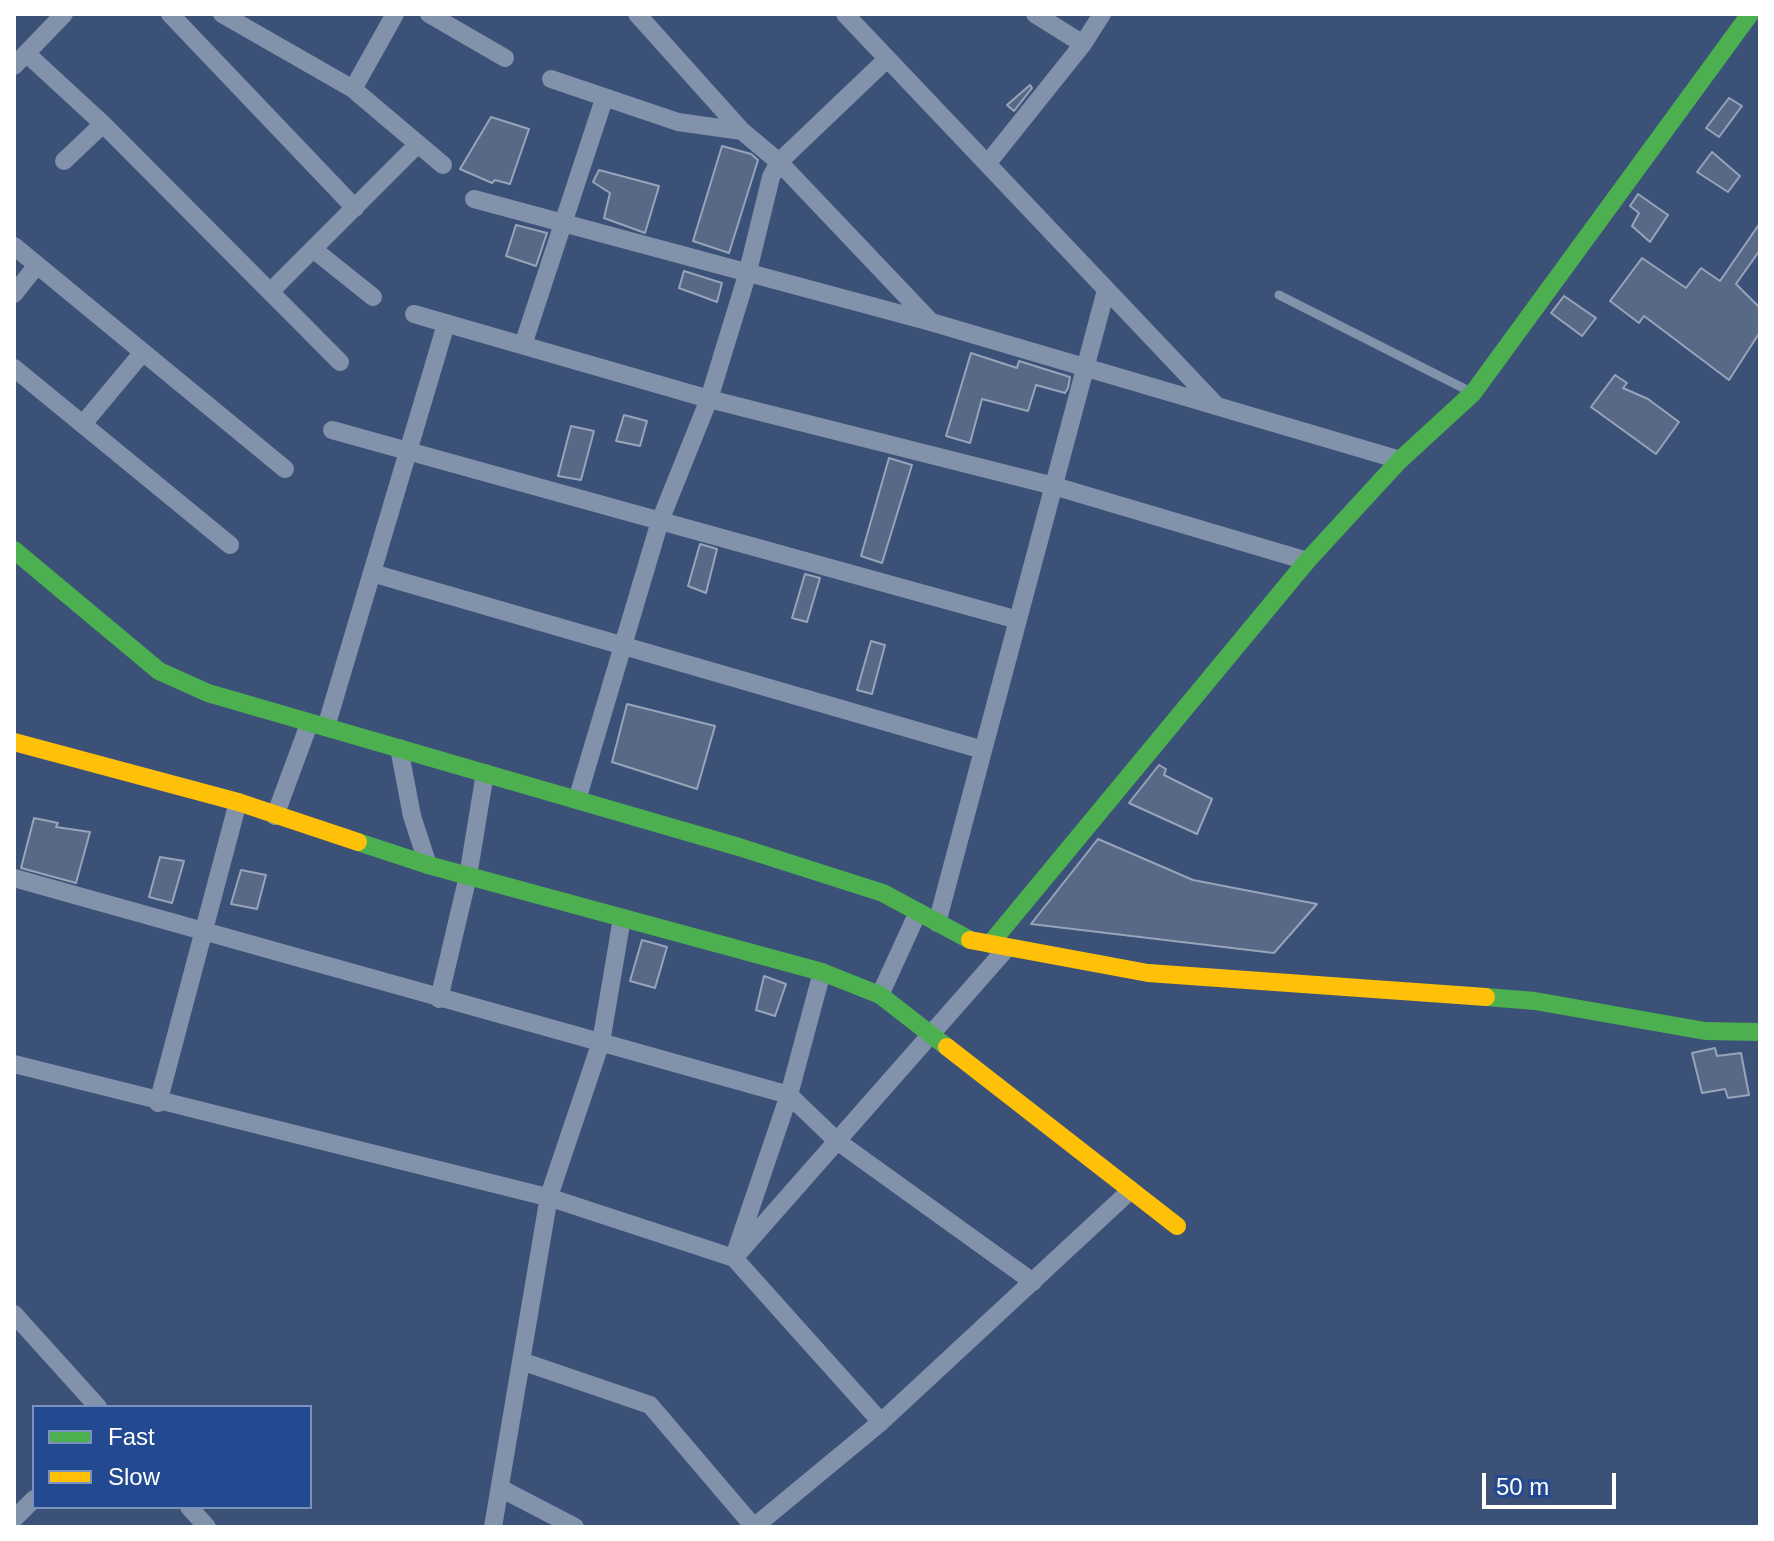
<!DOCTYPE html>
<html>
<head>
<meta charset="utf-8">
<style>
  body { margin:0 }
  #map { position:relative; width:1774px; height:1541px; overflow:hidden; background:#3c5178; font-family:Arial,sans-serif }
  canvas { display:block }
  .frame { position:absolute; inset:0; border:16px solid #fff; pointer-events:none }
  .legend { position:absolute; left:32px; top:1405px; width:280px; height:104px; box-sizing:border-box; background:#234990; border:2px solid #7b92bc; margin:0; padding:10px 14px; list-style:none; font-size:24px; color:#fff }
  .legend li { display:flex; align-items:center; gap:16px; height:40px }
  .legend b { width:40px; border:2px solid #7b92bc }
  .scale { position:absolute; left:1482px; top:1473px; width:134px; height:36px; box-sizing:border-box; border:4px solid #fff; border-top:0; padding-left:10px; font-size:24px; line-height:28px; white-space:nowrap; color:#fff; -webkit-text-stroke:6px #234990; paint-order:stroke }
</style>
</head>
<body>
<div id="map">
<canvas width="1774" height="1541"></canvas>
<div class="frame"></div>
<ul class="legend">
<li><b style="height:10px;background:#4caf50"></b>Fast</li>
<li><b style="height:10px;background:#ffc107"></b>Slow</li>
</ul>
<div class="scale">50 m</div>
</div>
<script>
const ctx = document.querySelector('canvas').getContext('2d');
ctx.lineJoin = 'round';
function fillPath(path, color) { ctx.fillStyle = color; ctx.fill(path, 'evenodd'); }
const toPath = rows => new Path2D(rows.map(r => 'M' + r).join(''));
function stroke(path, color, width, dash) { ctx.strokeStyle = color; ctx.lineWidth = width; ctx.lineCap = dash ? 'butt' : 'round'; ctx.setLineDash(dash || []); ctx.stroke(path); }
const building = toPath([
  [1030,85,1032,88,1014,111,1007,105,1030,85],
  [1729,98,1742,106,1719,137,1706,128,1729,98],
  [491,117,529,129,510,184,495,180,492,183,460,169,491,117],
  [722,146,751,154,758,160,729,253,693,241,722,146],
  [1712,152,1740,176,1728,192,1697,172,1712,152],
  [599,170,659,186,645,233,604,218,610,193,593,182,599,170],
  [1638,194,1668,215,1650,242,1632,226,1639,213,1630,206,1638,194],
  [1760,223,1760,250,1736,284,1760,308,1760,332,1729,380,1644,316,1639,323,1610,301,1642,258,1686,288,1701,268,1720,281,1760,223],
  [516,225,547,233,536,266,506,256,516,225],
  [684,271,722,283,717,302,679,288,684,271],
  [1564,296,1596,318,1582,336,1551,313,1564,296],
  [971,353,1017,368,1019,361,1070,377,1068,388,1065,393,1036,385,1028,411,982,399,970,443,946,436,971,353],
  [1615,375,1627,383,1623,388,1648,399,1679,422,1656,454,1591,407,1615,375],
  [624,415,647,421,640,446,616,441,624,415],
  [571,426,594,431,581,480,558,476,571,426],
  [889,458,912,465,882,563,861,556,889,458],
  [700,544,717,549,706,593,688,586,700,544],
  [805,574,820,578,807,622,792,618,805,574],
  [871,641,885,645,872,694,857,690,871,641],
  [627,704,715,726,697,789,612,762,627,704],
  [1159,765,1166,769,1164,775,1212,799,1197,834,1129,803,1159,765],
  [34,818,58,823,56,827,90,832,76,883,21,868,34,818],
  [1098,839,1193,880,1317,904,1274,953,1031,924,1098,839],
  [160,857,184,861,172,903,149,897,160,857],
  [241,870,266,875,257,909,231,904,241,870],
  [642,940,667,947,655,988,630,981,642,940],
  [764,976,786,984,775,1016,756,1010,764,976],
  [1715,1048,1717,1056,1741,1053,1749,1095,1728,1098,1725,1089,1702,1093,1692,1053,1715,1048]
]);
const lane = toPath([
  [1279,295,1469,391]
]);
const street = toPath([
  [170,14,355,208],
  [222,14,353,89,443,165],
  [429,14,505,58],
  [637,14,742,131],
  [845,14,1215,404],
  [1035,14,1083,44],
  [26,53,103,124,340,362],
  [14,66,64,14],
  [551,79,678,122,742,131,779,162,931,322],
  [353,89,395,14],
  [64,161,103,124],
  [987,164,1083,44,1102,14],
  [474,199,931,322,1400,460],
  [14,246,285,469],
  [313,249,373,297],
  [270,292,418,144],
  [14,294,37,265],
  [414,314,709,399,1054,486,1307,561],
  [523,345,604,99],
  [14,368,230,545],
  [83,424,143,352],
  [332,430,1018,620],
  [372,573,983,750],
  [326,727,446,324],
  [399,748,412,816,428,865],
  [577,800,660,521,709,399,747,275,771,177,779,162,887,59],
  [275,816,309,724],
  [14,878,789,1095,837,1141,1033,1282],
  [937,923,1106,290],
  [880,995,918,912],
  [439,999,468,876,485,773],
  [14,1064,551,1198,734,1258,881,1422],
  [158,1103,238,802],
  [737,1248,789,1095,822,972],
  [734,1258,1006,949],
  [14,1314,98,1407],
  [521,1361,650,1405,754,1527],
  [500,1488,575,1527],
  [189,1507,207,1527],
  [14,1519,34,1499],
  [493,1527,549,1196,601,1042,622,918],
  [754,1527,881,1422,1131,1190]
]);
const fast = toPath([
  [14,550,159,671,208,693,739,847,883,893,970,940],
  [358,842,428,865,822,972,880,995,947,1047],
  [990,944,1307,561,1400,460,1473,393,1750,14],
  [1486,997,1535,1001,1705,1031,1760,1032]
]);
const slow = toPath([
  [14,742,238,802,358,842],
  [970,940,1148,973,1486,997],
  [947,1047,1177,1226]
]);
fillPath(building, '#586887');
stroke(building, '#98a4b9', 2);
stroke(lane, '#8392ab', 9);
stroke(street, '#8392ab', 18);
stroke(fast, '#4caf50', 18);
stroke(slow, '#ffc107', 18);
</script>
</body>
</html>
